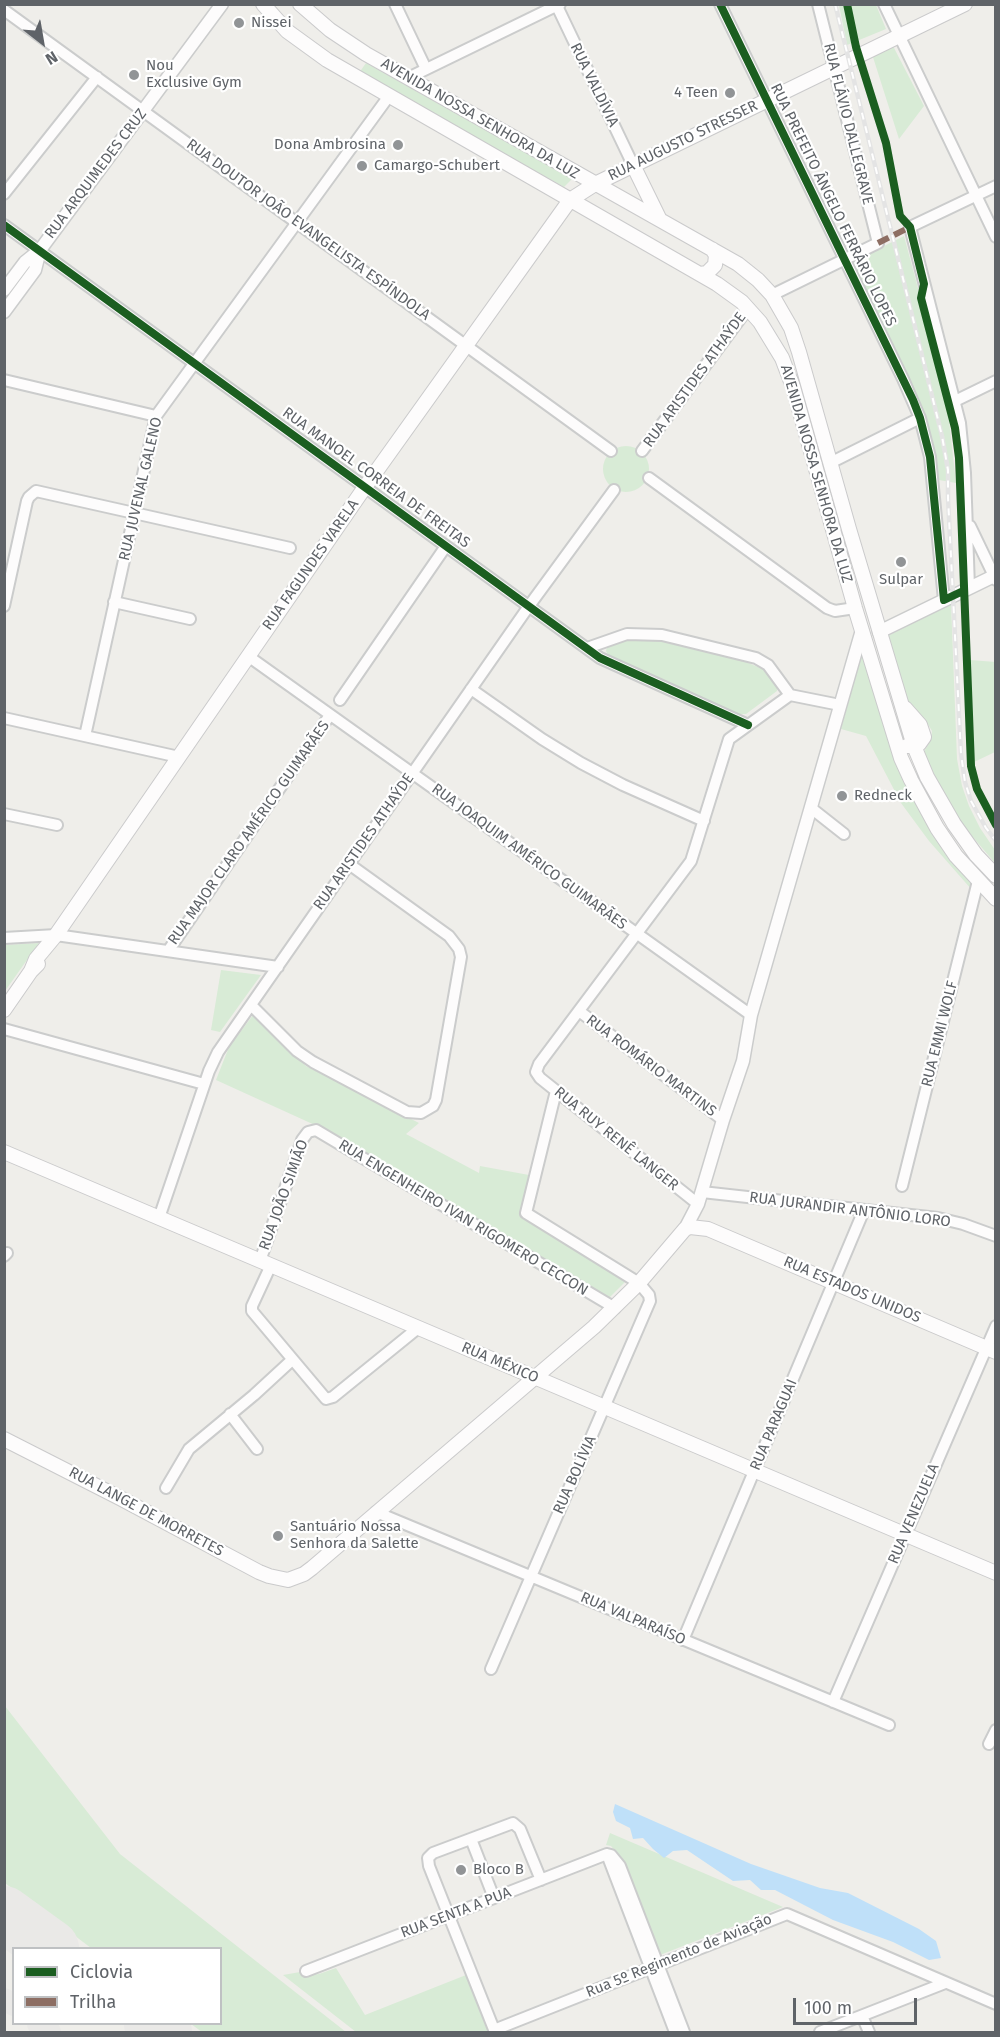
<!DOCTYPE html>
<html>
<head>
<meta charset="utf-8">
<style>
  body { margin:0 }
  #map { position:relative; width:1000px; height:2037px; overflow:hidden; background:#efeeea; font-family:"Fira Sans",sans-serif }
  canvas { display:block }
  .frame { position:absolute; inset:0; border:6px solid #5f6368; pointer-events:none }
  .legend { position:absolute; left:12px; top:1947px; width:210px; height:78px; box-sizing:border-box; background:#fff; border:2px solid #bfc1c3; margin:0; padding:8px 10px; list-style:none; font-size:18px; color:#5f6368 }
  .legend li { display:flex; align-items:center; gap:12px; height:30px }
  .legend b { width:30px; border:2px solid #bfc1c3 }
  .north { position:absolute; left:12px; top:12px; width:60px; height:60px; -webkit-text-stroke:4px #fff; paint-order:stroke; rotate:149deg; font-size:16px; font-weight:700; line-height:24px; text-align:center; color:#5f6368 }
  .north::after { content:''; display:block; margin:auto; width:21px; height:27px; background:#5f6368; clip-path:polygon(50% 0,100% 100%,50% 72%,0 100%) }
  .scale { position:absolute; left:793px; top:1998px; width:124px; height:27px; box-sizing:border-box; border:3px solid #5f6368; border-top:0; padding-left:8px; font-size:18px; line-height:21px; white-space:nowrap; color:#5f6368; -webkit-text-stroke:4px #fff; paint-order:stroke }
</style>
</head>
<body>
<div id="map">
<canvas width="1000" height="2037"></canvas>
<div class="frame"></div>
<ul class="legend">
<li><b style="height:8px;background:#1b5e20"></b>Ciclovia</li>
<li><b style="height:8px;background:#8d6e63"></b>Trilha</li>
</ul>
<div class="north">N</div>
<div class="scale">100 m</div>
</div>
<script>
const ctx = document.querySelector('canvas').getContext('2d');
ctx.lineJoin = 'round';
function fillPath(path, color) { ctx.fillStyle = color; ctx.fill(path, 'evenodd'); }
const toPath = rows => new Path2D(rows.map(r => 'M' + r).join(''));
function stroke(path, color, width, dash) { ctx.strokeStyle = color; ctx.lineWidth = width; ctx.lineCap = dash ? 'butt' : 'round'; ctx.setLineDash(dash || []); ctx.stroke(path); }
function label(font, color, halo, rows, align = 'center') {
  ctx.font = font + ' "Fira Sans",sans-serif'; ctx.lineWidth = 4.5; ctx.setLineDash([]); ctx.textBaseline = 'middle'; ctx.strokeStyle = halo; ctx.fillStyle = color; for (const [text, x, y, turn = 0] of rows) {
    ctx.save(); ctx.translate(x, y); ctx.rotate((+turn || 0) * Math.PI / 180); ctx.textAlign = isNaN(turn) ? turn : align; if (halo) ctx.strokeText(text, 0, 0); ctx.fillText(text, 0, 0); ctx.restore();
  }
}
const green = toPath([
  [839,5,876,5,886,29,847,45],
  [893,46,924,106,899,139,872,54],
  [366,63,572,179,564,187,359,73],
  [904,236,946,393,956,483,939,480,933,443,925,419,852,262],
  '603 469a23 23 0 1 1 46 0a23 23 0 1 1-46 0Z',
  [951,603,957,759,962,786,969,806,980,828,995,850,995,863,959,821,923,753,931,740,932,731,926,721,906,702,884,638],
  [625,639,659,639,737,658,767,671,777,681,777,691,746,714,735,714,609,657,606,651,607,647],
  [862,650,901,775,928,826,973,882,972,890,929,841,901,803,866,736,841,729],
  [970,660,996,662,995,752,974,762],
  [39,943,5,991,5,945],
  [221,970,261,975,220,1032,211,1030],
  [253,1015,306,1066,419,1123,406,1134,479,1173,480,1166,529,1175,521,1215,625,1282,609,1298,407,1177,317,1126,216,1080,229,1047],
  [5,1706,120,1854,346,2032,202,2032,191,2024,220,2024,220,1948,91,1948,5,1883],
  [610,1833,783,1907,660,1955,656,1952,616,1852,611,1846,606,1845],
  [336,1968,365,2015,466,1975,489,2032,356,2032,283,1975,300,1972,309,1975,319,1974]
]);
const water = toPath([
  [615,1804,751,1864,820,1888,848,1893,919,1929,936,1941,941,1958,929,1960,893,1942,833,1920,775,1890,761,1890,750,1880,733,1881,687,1850,673,1851,664,1858,653,1849,643,1838,633,1839,630,1828,616,1821,613,1812]
]);
const taxiway = toPath([
  [4,1999,14,2005],
  [38,2024,50,2032]
]);
const runway = toPath([
  [4,1914,51,1948],
  [152,2024,164,2032]
]);
const minor = toPath([
  [395,4,426,69],
  [556,4,633,165],
  [720,4,903,379,920,418,930,457,944,600],
  [884,4,996,237],
  [4,10,611,451],
  [408,78,560,4],
  [4,194,97,77],
  [4,225,600,658,748,725],
  [772,295,878,243,818,4],
  [4,380,156,416],
  [955,401,996,381],
  [642,451,748,308],
  [830,463,920,418],
  [649,478,827,608,835,611,855,608],
  [970,526,996,580],
  [969,588,965,473,960,423,910,227,996,186],
  [114,602,190,619],
  [4,606,27,501,29,497,36,491,290,548],
  [587,648,627,634,662,635,756,658,768,665,790,695,840,705],
  [248,656,751,1015],
  [471,689,542,739,581,763,623,785,704,821],
  [340,700,446,546],
  [4,718,179,757],
  [85,736,156,416,389,96],
  [811,808,844,834],
  [4,814,57,825],
  [4,938,56,935,278,967],
  [168,951,330,715],
  [251,1005,297,1051,313,1062,407,1112,421,1113,433,1106,436,1100,461,957,459,949,449,936,349,864],
  [579,1011,723,1120],
  [4,1029,204,1084],
  [902,1186,978,881],
  [702,1192,938,1218,963,1224,996,1236],
  [698,1204,540,1078,536,1072,539,1064,691,861,729,739,790,695],
  [159,1218,209,1071,218,1052,529,606,614,490],
  [4,1256,7,1253],
  [260,1261,302,1140,308,1132,316,1130,615,1308],
  [271,1265,252,1306,252,1311,326,1399,333,1397,418,1328],
  [230,1414,257,1449],
  [166,1488,189,1449,254,1395,292,1360],
  [376,1512,889,1725],
  [683,1640,864,1210],
  [491,1669,650,1301,649,1295,639,1283,526,1213,556,1091],
  [833,1702,996,1326],
  [989,1744,996,1730],
  [471,1839,494,1898],
  [607,1854,611,1855,620,1866,684,2032],
  [608,1857,675,2032],
  [306,1971,607,1854],
  [862,2016,869,2032],
  [494,2030,787,1914,996,2004],
  [495,2032,429,1866,428,1858,433,1853,513,1823,520,1829,541,1880],
  [820,2032,945,1983]
]);
const tertiary = toPath([
  [4,290,25,262,40,250,222,4],
  [4,312,35,270,40,250],
  [879,632,996,575],
  [685,1229,698,1204,723,1120,743,1061,751,1015,862,630]
]);
const secondary = toPath([
  [263,4,287,31,327,60,717,284,742,302,760,322,782,358,793,387,855,608,901,758,911,780,937,828,956,856,996,899],
  [300,4,330,30,366,54,738,264,758,280,772,295,791,328,799,352,849,529,914,746,927,777,954,824,976,855,996,876],
  [633,165,660,220],
  [700,274,707,273,715,265,716,255,712,249],
  [905,708,920,725,924,737,919,744,907,746],
  [31,971,36,959,56,935,365,487,570,200,595,184,965,4],
  [4,1010,31,971,38,964],
  [4,1152,996,1573],
  [4,1439,120,1498,259,1572,269,1576,288,1580,304,1574,312,1568,594,1327,639,1283,685,1229,690,1227,708,1229,996,1352]
]);
const rail = toPath([
  [835,4,942,436,948,470,948,498,961,754,965,782,971,801,986,828,996,841]
]);
const quiet = toPath([
  [878,243,910,227]
]);
const cycleway = toPath([
  [720,4,913,400,920,418,930,457,944,600,963,591],
  [847,4,856,47,886,143,900,216,910,227,924,284,921,298,955,428,959,458,971,766,977,789,996,825],
  [4,225,600,658,748,725]
]);
const markers = [
  [239,23,6,"#919496"],
  [134,75,6,"#919496"],
  [730,93,6,"#919496"],
  [398,145,6,"#919496"],
  [362,166,6,"#919496"],
  [901,562,6,"#919496"],
  [842,796,6,"#919496"],
  [278,1536,6,"#919496"],
  [461,1870,6,"#919496"]
];
const poiNames = [
  ["Nissei",251,23],
  ["Nou",146,66],
  ["Exclusive Gym",146,83],
  ["4 Teen",718,93,"right"],
  ["Dona Ambrosina",386,145,"right"],
  ["Camargo-Schubert",374,166],
  ["Sulpar",901,580,"center"],
  ["Redneck",854,796],
  ["Santuário Nossa",290,1527],
  ["Senhora da Salette",290,1544],
  ["Bloco B",473,1870]
];
const streetNames = [
  ["RUA VALDÍVIA",594,85,64],
  ["AVENIDA NOSSA SENHORA DA LUZ",480,119,30],
  ["RUA FLÁVIO DALLEGRAVE",848,124,76],
  ["RUA AUGUSTO STRESSER",683,141,-26],
  ["RUA ARQUIMEDES CRUZ",96,174,-53],
  ["RUA PREFEITO ÂNGELO FERRÁRIO LOPES",833,205,64],
  ["RUA DOUTOR JOÃO EVANGELISTA ESPÍNDOLA",308,230,36],
  ["RUA ARISTIDES ATHAÝDE",695,380,-54],
  ["AVENIDA NOSSA SENHORA DA LUZ",816,474,74],
  ["RUA MANOEL CORREIA DE FREITAS",376,478,36],
  ["RUA JUVENAL GALENO",141,489,-77],
  ["RUA FAGUNDES VARELA",311,565,-55],
  ["RUA MAJOR CLARO AMÉRICO GUIMARÃES",249,833,-55],
  ["RUA ARISTIDES ATHAÝDE",364,842,-55],
  ["RUA JOAQUIM AMÉRICO GUIMARÃES",529,857,36],
  ["RUA EMMI WOLF",940,1034,-76],
  ["RUA ROMÁRIO MARTINS",651,1066,37],
  ["RUA RUY RENÊ LANGER",616,1139,39],
  ["RUA JOÃO SIMIÃO",284,1195,-70],
  ["RUA JURANDIR ANTÔNIO LORO",850,1210,7],
  ["RUA ENGENHEIRO IVAN RIGOMERO CECCON",463,1218,31],
  ["RUA ESTADOS UNIDOS",852,1290,23],
  ["RUA MÉXICO",500,1363,23],
  ["RUA PARAGUAI",774,1425,-67],
  ["RUA BOLÍVIA",575,1475,-66],
  ["RUA LANGE DE MORRETES",146,1512,28],
  ["RUA VENEZUELA",914,1514,-67],
  ["RUA VALPARAÍSO",633,1619,23],
  ["RUA SENTA A PUA",456,1913,-21],
  ["Rua 5º Regimento de Aviação",679,1956,-22]
];
fillPath(green, '#d8ebd6');
fillPath(water, '#bfe0f9');
stroke(taxiway, '#eae9e7', 22);
stroke(runway, '#eae9e7', 56);
stroke(minor, '#cbcccc', 14);
stroke(tertiary, '#cbcccc', 15);
stroke(secondary, '#cacacb', 16);
stroke(minor, '#fdfcfc', 10);
stroke(tertiary, '#fdfcfc', 12);
stroke(secondary, '#fdfcfc', 14);
stroke(rail, '#e4e4e4', 4.5);
stroke(rail, '#fff', 2, [7]);
stroke(quiet, '#8d6e63', 6, [12, 6]);
stroke(cycleway, '#1b5e20', 8);
for (const [x, y, r, color] of markers) { const dot = new Path2D(); dot.arc(x, y, r, 0, 2 * Math.PI); ctx.fillStyle = color; ctx.fill(dot); stroke(dot, '#fff', 2); }
label('15px', '#5f6368', '#fff', poiNames, 'left');
label('15px', '#5f6368', '#fff', streetNames);
</script>
</body>
</html>
